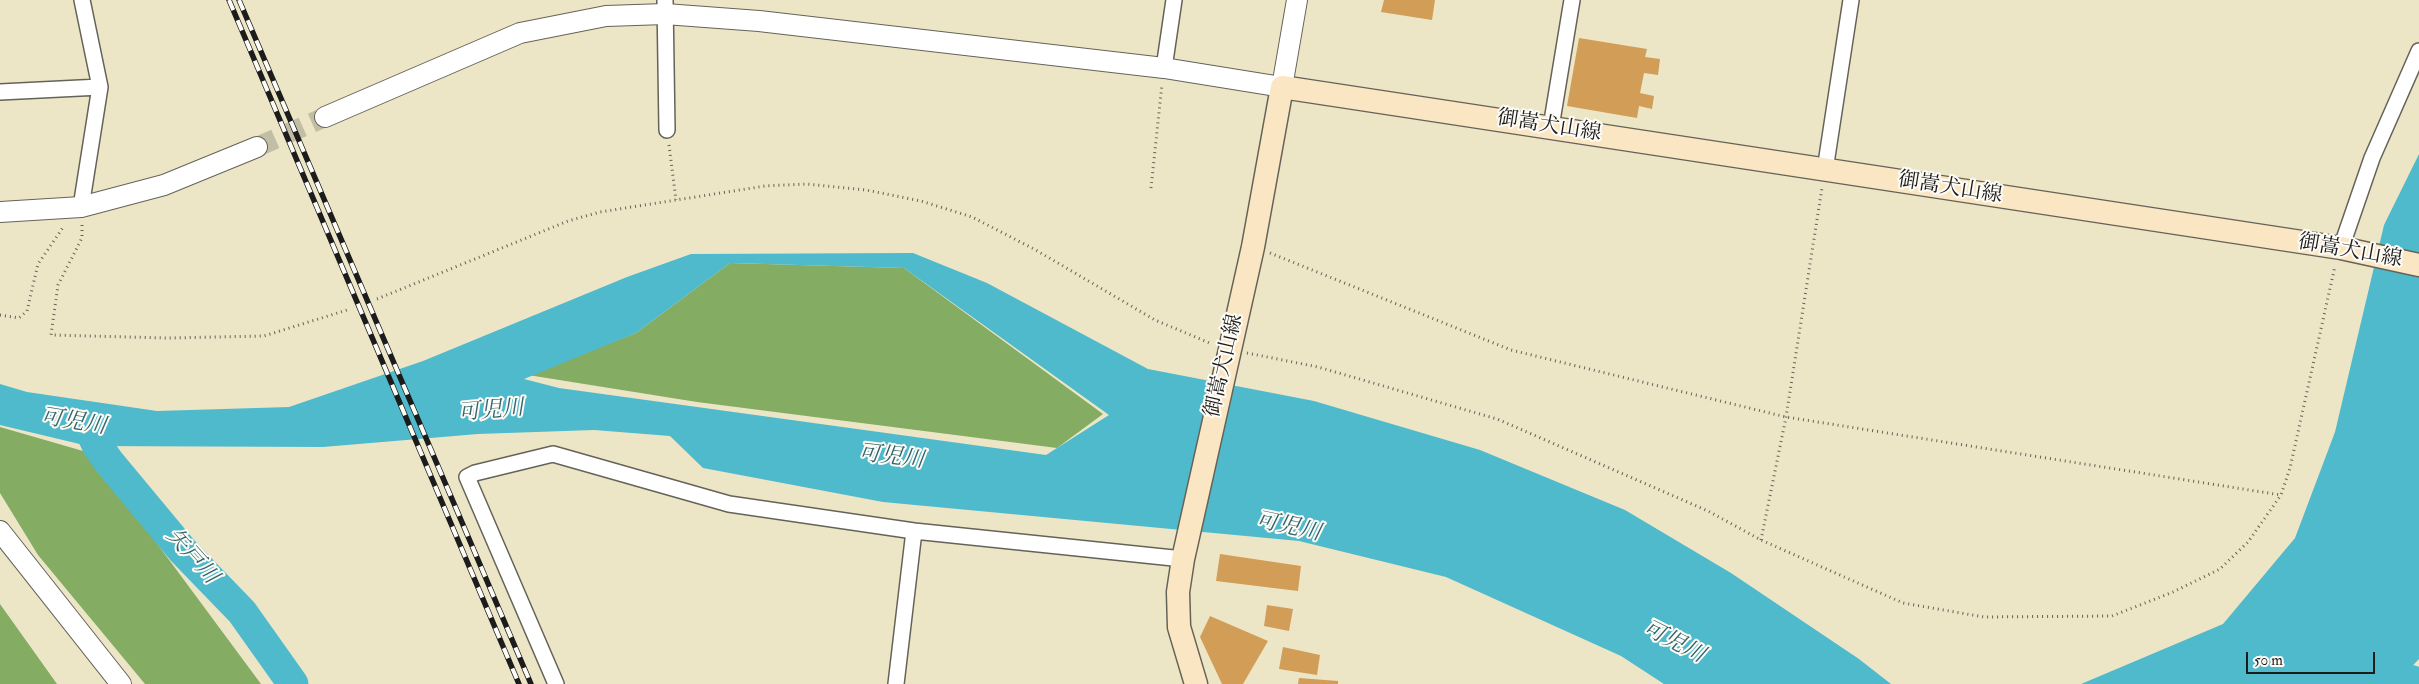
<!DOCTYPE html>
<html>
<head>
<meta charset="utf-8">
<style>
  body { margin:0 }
  #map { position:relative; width:2419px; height:684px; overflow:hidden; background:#ece6c7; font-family:"IM FELL Double Pica",serif }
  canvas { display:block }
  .scale { position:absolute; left:2246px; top:652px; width:129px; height:22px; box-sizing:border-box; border:2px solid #1c1c1c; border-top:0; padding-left:6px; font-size:15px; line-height:18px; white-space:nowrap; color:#1c1c1c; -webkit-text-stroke:4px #fdfcf7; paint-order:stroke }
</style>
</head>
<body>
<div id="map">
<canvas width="2419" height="684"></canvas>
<div class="scale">50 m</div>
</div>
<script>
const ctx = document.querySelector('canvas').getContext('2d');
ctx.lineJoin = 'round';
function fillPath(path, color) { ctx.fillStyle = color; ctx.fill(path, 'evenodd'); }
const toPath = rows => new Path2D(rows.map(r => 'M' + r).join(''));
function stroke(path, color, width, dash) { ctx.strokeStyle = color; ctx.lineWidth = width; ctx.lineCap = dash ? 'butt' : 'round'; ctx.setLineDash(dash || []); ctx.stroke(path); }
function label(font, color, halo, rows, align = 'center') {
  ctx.font = font + ' "IM FELL Double Pica","Noto Serif JP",serif'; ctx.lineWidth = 4; ctx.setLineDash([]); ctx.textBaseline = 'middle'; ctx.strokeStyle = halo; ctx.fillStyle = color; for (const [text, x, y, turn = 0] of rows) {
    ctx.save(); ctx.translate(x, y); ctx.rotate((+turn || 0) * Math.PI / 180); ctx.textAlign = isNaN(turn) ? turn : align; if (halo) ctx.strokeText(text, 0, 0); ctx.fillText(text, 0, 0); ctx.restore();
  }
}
const forest = toPath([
  [730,263,904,268,1103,414,1057,448,697,402,528,375,636,333],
  [0,427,90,453,261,684,145,684,38,555,0,493],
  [0,604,57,684,0,684]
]);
const water = toPath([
  [2419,154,2419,659,2395,684,2081,684,2223,624,2295,538,2335,432,2384,225],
  [913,253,987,283,1148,369,1314,401,1480,450,1625,510,1731,573,1859,659,1891,684,1664,684,1621,656,1446,577,1299,541,883,502,703,468,670,436,594,430,478,434,323,447,88,446,0,425,0,384,27,392,157,411,289,407,423,361,627,277,691,254],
  [730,263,904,268,1109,415,1046,455,559,388,524,379,636,333]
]);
const river = toPath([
  [90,430,97,445,109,462,183,551,242,612,293,684],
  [2362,660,2386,673,2419,683]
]);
const building = toPath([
  [1384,0,1435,0,1432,20,1381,12],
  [1579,38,1647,49,1645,57,1660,59,1658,75,1644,73,1640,93,1654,96,1652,109,1639,106,1637,118,1567,106],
  [1220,554,1301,566,1298,591,1216,581],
  [1267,605,1293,609,1289,631,1264,626],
  [1210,616,1268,641,1243,684,1222,684,1200,637],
  [1283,647,1320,655,1317,675,1279,669],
  [1299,678,1338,681,1338,684,1298,684]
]);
const tertiaryTunnel = toPath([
  [257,147,325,117]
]);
const path = toPath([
  [669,145,676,200],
  [1151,188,1162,84],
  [82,225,82,238,58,285,51,335,169,338,264,336,347,310],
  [1270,253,1511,350,1786,417,2281,495,2290,468,2335,266],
  [377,299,568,221,600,212,765,186,807,184,866,190,921,201,972,217,1034,249,1155,320,1212,344],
  [0,315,19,318,27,311,38,264,64,226],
  [1247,353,1318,367,1497,419,1708,511,1761,540,1903,603,1984,617,2112,616,2173,592,2220,569,2248,542,2281,495],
  [1761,540,1786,417,1822,188]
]);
const minor = toPath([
  [665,0,667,130],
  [1164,68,1174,0],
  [0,92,100,87],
  [1551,127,1572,0],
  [1825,170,1851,0],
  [81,207,100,87,82,0],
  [2341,248,2372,158,2419,51],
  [556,684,467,477,475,473,553,454,729,504,914,531,1183,559],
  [896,684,914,531]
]);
const tertiary = toPath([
  [325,117,520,33,606,16,665,14,759,21,1164,68,1282,87,1297,0],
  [0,212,81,207,164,185,257,147],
  [0,531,121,684]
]);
const secondary = toPath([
  [1196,684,1179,627,1178,592,1183,559,1253,247,1282,87,2341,248,2419,265]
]);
const rail = toPath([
  [229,0,519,684],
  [239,0,531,684]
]);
const streetNames = [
  ["御嵩犬山線",1549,127,9],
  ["御嵩犬山線",1950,189,9],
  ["御嵩犬山線",2350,252,10],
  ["御嵩犬山線",1225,366,-77]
];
const waterNames = [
  ["可児川",491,412,-5],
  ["可児川",73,423,9],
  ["可児川",891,458,7],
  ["可児川",1288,528,12],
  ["矢戸川",191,557,48],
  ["可児川",1673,643,27]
];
fillPath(forest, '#84ac62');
fillPath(water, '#4fbacc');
stroke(river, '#4fbacc', 31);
fillPath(building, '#d19d57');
stroke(tertiaryTunnel, '#c2bea5', 20, [20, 10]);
stroke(minor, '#656358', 18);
stroke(tertiary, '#656358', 22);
stroke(secondary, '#656358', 25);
stroke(path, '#656358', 3, [1, 4]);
stroke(minor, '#fff', 15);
stroke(tertiary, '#fff', 20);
stroke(secondary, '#fbe6c4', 22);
stroke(rail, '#1c1c1c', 5.5);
stroke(rail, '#fdfcf7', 4, [11]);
label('21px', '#1c1c1c', '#fdfcf7', streetNames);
label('italic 22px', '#33636b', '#fdfcf7', waterNames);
</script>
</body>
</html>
